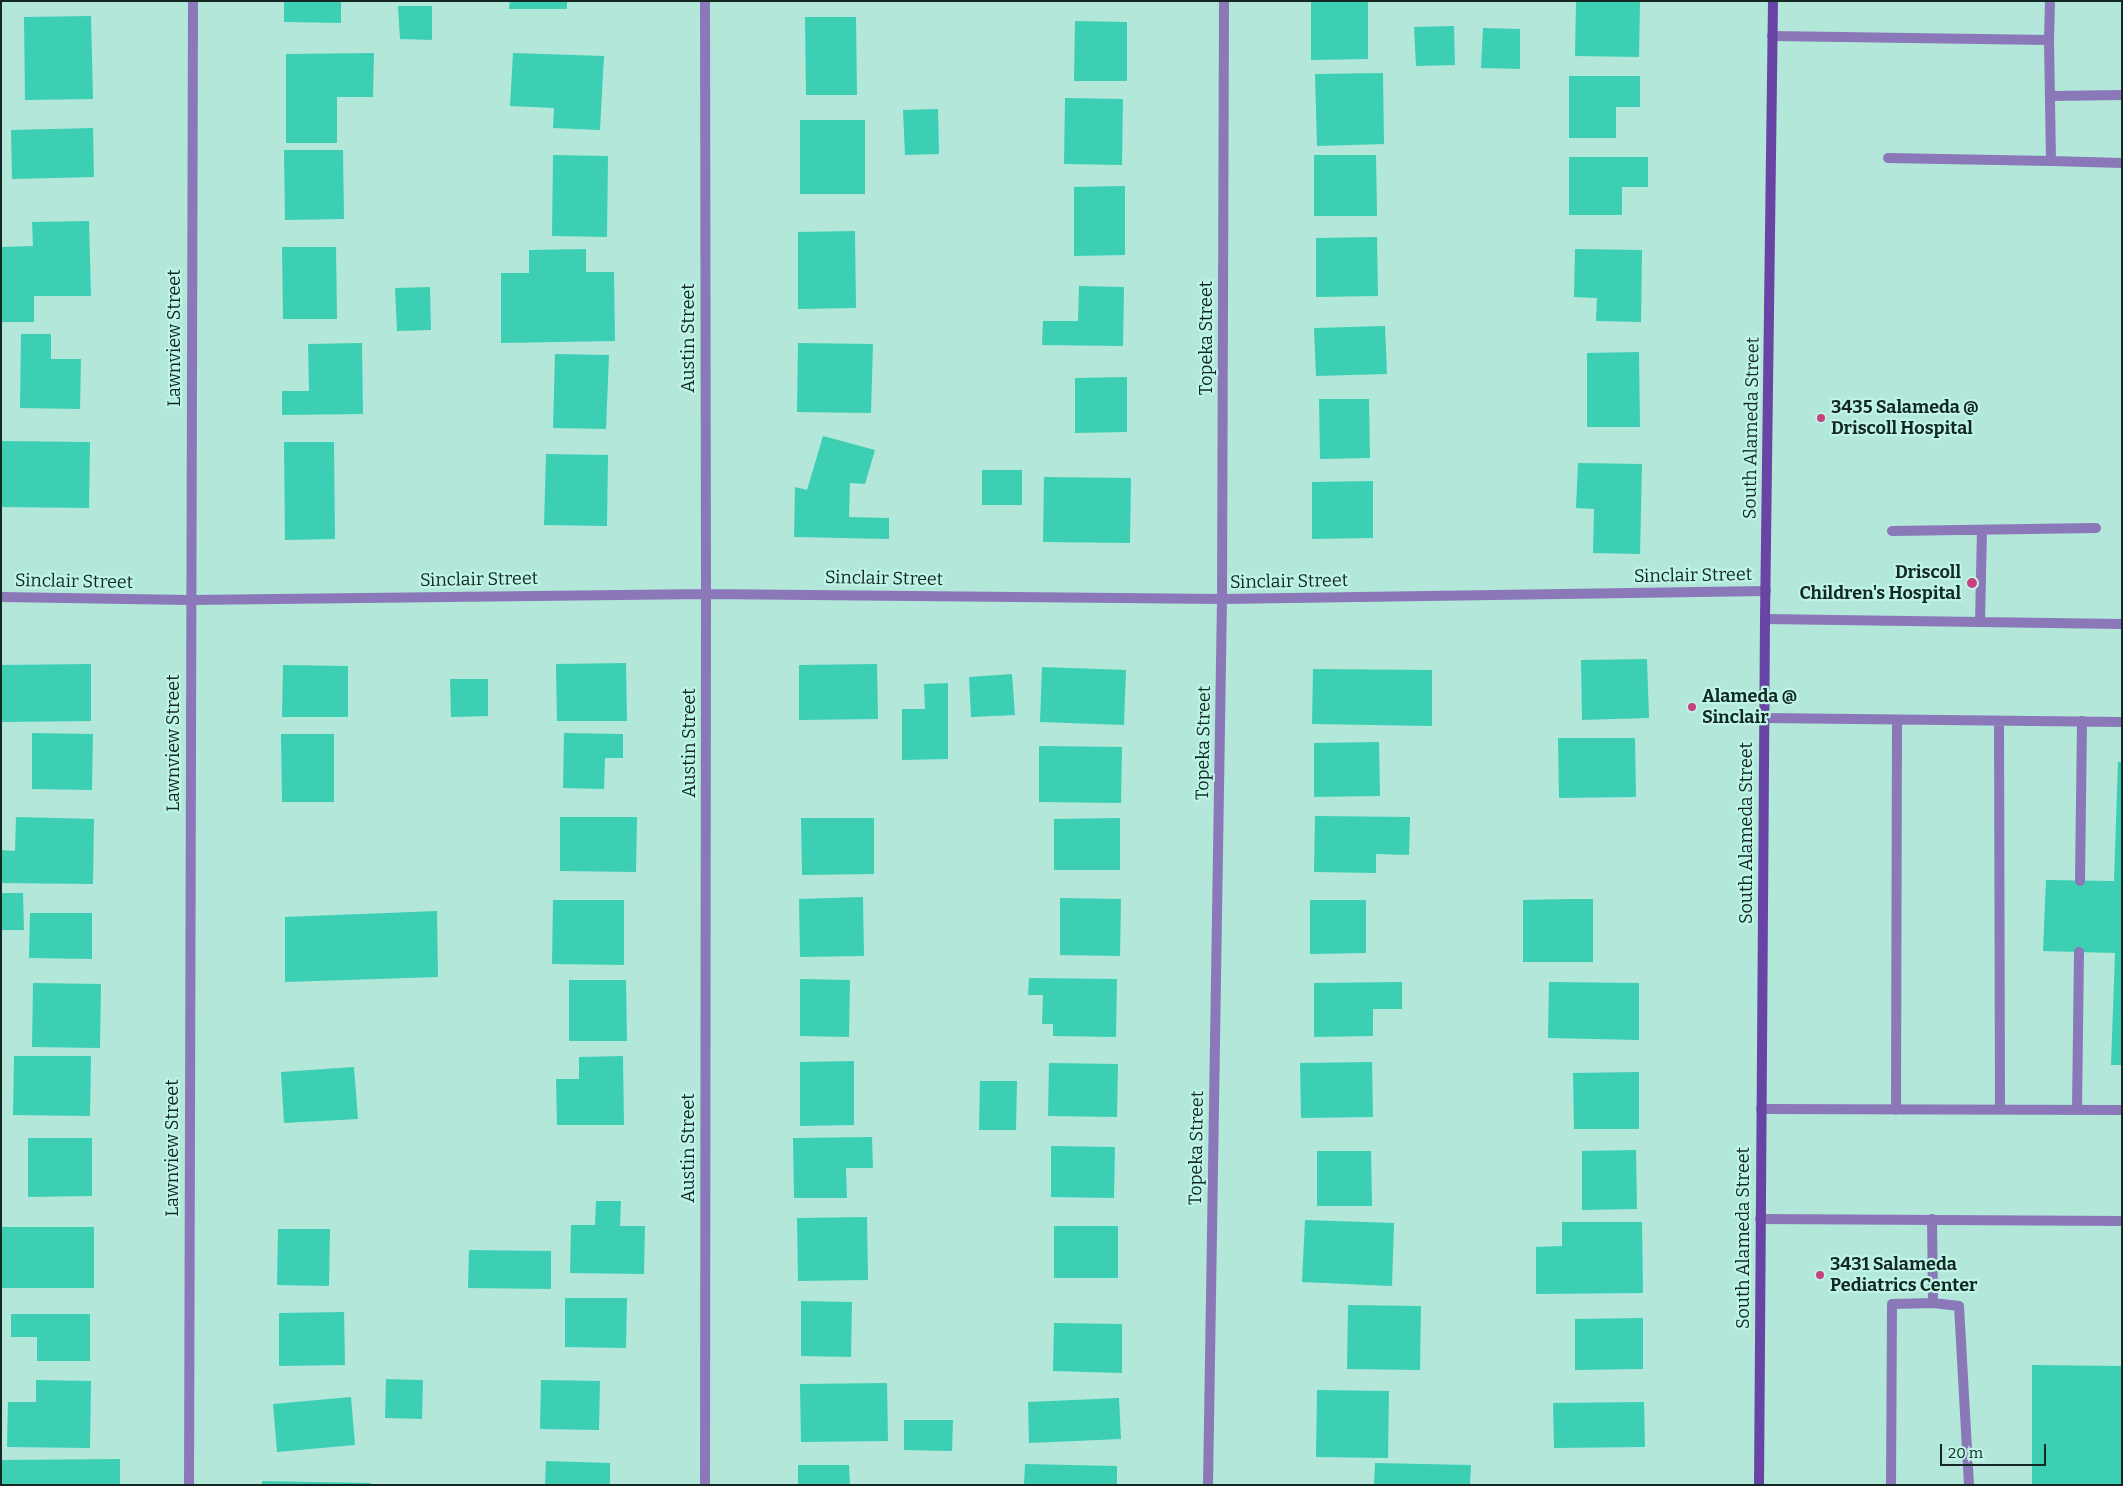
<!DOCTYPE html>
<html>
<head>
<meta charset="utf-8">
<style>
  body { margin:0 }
  #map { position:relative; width:2123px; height:1486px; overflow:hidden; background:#b2e7da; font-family:Bitter,serif }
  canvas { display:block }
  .frame { position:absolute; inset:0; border:2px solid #132823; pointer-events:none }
  .scale { position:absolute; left:1940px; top:1444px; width:106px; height:22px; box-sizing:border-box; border:2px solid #132823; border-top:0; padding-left:6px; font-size:15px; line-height:18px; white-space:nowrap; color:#132823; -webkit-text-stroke:4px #bff5e7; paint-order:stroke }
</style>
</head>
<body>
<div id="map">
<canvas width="2123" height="1486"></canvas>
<div class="frame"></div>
<div class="scale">20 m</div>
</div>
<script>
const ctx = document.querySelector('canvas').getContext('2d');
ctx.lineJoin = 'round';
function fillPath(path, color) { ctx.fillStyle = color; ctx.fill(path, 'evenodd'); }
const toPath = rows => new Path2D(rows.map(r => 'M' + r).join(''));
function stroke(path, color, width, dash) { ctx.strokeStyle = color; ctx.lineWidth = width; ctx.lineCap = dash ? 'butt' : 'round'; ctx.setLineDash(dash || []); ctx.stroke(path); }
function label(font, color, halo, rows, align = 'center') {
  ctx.font = font + ' Bitter,serif'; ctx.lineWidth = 4.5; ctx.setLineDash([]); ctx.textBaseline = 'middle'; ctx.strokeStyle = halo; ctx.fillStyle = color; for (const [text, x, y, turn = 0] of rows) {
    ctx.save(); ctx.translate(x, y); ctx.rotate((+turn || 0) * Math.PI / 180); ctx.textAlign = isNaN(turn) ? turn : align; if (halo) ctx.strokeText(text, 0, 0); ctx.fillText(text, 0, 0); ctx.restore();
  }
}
const building = toPath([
  [284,1,341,1,341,23,284,22],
  [510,1,567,1,567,9,509,9],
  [1311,1,1368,1,1368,59,1311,60],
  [1576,1,1640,1,1639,57,1575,56],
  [398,6,432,6,432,40,400,39],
  [91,16,93,99,25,100,24,17],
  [805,17,856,17,857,95,806,95],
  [1075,21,1127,22,1127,81,1074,81],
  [1454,26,1455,65,1416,66,1414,27],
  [1483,28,1520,29,1520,69,1481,68],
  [374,53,373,97,337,97,337,143,286,143,286,54],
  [513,53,604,56,600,130,553,128,554,108,510,106],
  [1383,73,1384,144,1317,146,1315,74],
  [1569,76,1640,76,1640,107,1616,107,1616,138,1569,138],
  [1065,98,1123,99,1122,165,1064,164],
  [938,109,939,154,905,155,903,110],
  [800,120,865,120,865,194,800,194],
  [93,128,94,177,12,179,11,130],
  [284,150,343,150,344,219,285,220],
  [553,155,608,156,607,237,552,236],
  [1314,155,1376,155,1377,216,1314,216],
  [1569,157,1648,157,1648,187,1622,187,1622,215,1569,215],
  [1125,186,1125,255,1074,256,1074,187],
  [89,221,91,296,34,296,34,322,1,322,1,247,33,246,32,222],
  [855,231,856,308,798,309,798,232],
  [1377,237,1378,296,1316,297,1316,238],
  [282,247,336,247,337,319,283,319],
  [586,249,586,272,614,272,615,341,501,343,501,273,529,273,529,250],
  [1575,249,1642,250,1641,322,1596,321,1597,298,1574,297],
  [1079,286,1124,287,1123,346,1042,345,1043,321,1078,321],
  [430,287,431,330,397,331,395,288],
  [1385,326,1387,374,1316,376,1314,328],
  [21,334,51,334,51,359,81,359,80,409,20,408],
  [362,343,363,414,282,415,282,391,309,391,308,344],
  [798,343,873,344,871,413,797,412],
  [1639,352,1640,427,1587,427,1587,353],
  [555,354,609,355,606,429,553,428],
  [1127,377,1127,432,1075,433,1075,378],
  [1319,399,1369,399,1370,458,1320,459],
  [823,436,875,450,865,484,850,483,849,517,889,518,889,539,794,537,795,487,807,490],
  [1,441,90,442,89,508,1,507],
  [284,442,334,442,335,539,285,540],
  [546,454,608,455,607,526,544,525],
  [1578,463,1642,464,1640,554,1593,553,1594,509,1576,508],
  [982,470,1022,470,1022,505,982,505],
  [1044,477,1131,478,1130,543,1043,542],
  [1373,481,1373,538,1312,539,1312,482],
  [1647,659,1649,718,1582,720,1581,660],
  [626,663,627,721,557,721,556,664],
  [91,664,91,721,1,722,1,665],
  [877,664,878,719,799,720,799,665],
  [283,665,348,666,348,717,282,717],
  [1042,667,1126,670,1124,725,1040,722],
  [1313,669,1432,670,1432,726,1312,724],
  [1012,674,1015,715,971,717,969,677],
  [450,679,488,679,488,716,451,717],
  [948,683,948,759,902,760,902,709,925,709,924,684],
  [32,733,93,734,92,790,32,789],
  [564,733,623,734,623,758,605,758,604,789,563,788],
  [281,734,334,734,334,802,282,802],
  [1558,738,1635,738,1636,797,1559,798],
  [1379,742,1380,796,1314,797,1314,743],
  [1039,746,1122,747,1121,803,1039,802],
  [2118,762,2122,762,2122,1065,2111,1065,2115,953,2043,951,2046,880,2114,881],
  [1315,816,1410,817,1409,855,1376,854,1376,873,1314,872],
  [16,817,94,819,93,884,1,883,1,850,15,851],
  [560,817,637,817,636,872,560,871],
  [801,818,874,818,874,874,802,875],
  [1120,818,1120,870,1054,870,1054,819],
  [1,893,23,893,24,930,1,930],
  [863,897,864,956,800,957,799,899],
  [1060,898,1121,899,1120,956,1060,955],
  [1570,899,1593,899,1593,962,1523,962,1523,900],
  [553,900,624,900,624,965,552,964],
  [1310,900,1366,900,1366,953,1310,954],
  [437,911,438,977,285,982,285,917],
  [30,913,92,913,92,959,29,958],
  [1029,978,1117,979,1116,1037,1053,1036,1053,1024,1042,1024,1043,995,1028,995],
  [800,979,850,980,849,1037,800,1036],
  [569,980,626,980,627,1041,569,1041],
  [1402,982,1402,1009,1373,1009,1373,1036,1314,1037,1314,983],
  [1549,982,1639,983,1639,1040,1548,1038],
  [33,983,101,984,100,1048,32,1047],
  [14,1056,91,1056,90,1116,13,1115],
  [623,1056,624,1125,557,1125,556,1079,579,1079,579,1057],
  [854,1061,854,1125,800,1126,800,1062],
  [1372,1062,1373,1117,1301,1118,1300,1063],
  [1049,1063,1118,1064,1117,1117,1048,1116],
  [354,1067,358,1119,284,1123,281,1072],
  [1639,1072,1639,1129,1574,1129,1573,1073],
  [980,1081,1017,1081,1016,1130,979,1130],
  [872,1137,873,1168,846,1168,847,1198,794,1198,793,1138],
  [28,1138,92,1138,92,1196,28,1197],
  [1051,1146,1115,1147,1114,1198,1051,1197],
  [1636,1150,1637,1209,1582,1210,1582,1151],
  [1317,1151,1371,1151,1372,1206,1317,1206],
  [596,1201,621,1201,620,1226,645,1226,644,1274,570,1273,571,1225,595,1225],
  [867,1217,868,1280,798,1281,797,1218],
  [1305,1220,1394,1223,1392,1286,1302,1282],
  [1562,1222,1642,1222,1643,1293,1536,1294,1536,1247,1562,1246],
  [1054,1226,1118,1226,1118,1278,1054,1278],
  [1,1227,94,1227,94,1288,1,1288],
  [278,1229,330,1229,329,1286,277,1285],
  [469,1250,551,1251,551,1289,468,1288],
  [565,1298,627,1298,626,1348,565,1347],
  [801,1301,852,1302,851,1357,801,1356],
  [1348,1305,1421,1306,1420,1370,1347,1369],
  [344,1312,345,1365,279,1366,279,1313],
  [11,1314,90,1314,90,1361,37,1361,37,1337,11,1337],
  [1643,1318,1643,1369,1575,1370,1575,1319],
  [1054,1323,1122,1324,1122,1373,1053,1371],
  [2032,1365,2122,1366,2122,1485,2032,1485],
  [386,1379,423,1380,422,1419,385,1418],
  [36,1380,91,1381,90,1448,7,1447,8,1402,36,1402],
  [541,1380,600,1381,599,1430,540,1429],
  [887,1383,888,1441,801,1442,800,1384],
  [1317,1390,1389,1391,1388,1458,1316,1457],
  [351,1397,355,1445,277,1452,273,1404],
  [1119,1398,1121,1439,1029,1443,1028,1402],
  [1644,1402,1645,1447,1554,1448,1553,1403],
  [904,1420,953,1420,952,1451,904,1450],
  [120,1459,120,1485,1,1485,1,1460],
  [546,1461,610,1463,610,1485,545,1485],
  [1375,1463,1471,1465,1470,1485,1374,1485],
  [1025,1464,1117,1466,1117,1485,1024,1485],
  [798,1465,849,1465,850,1485,798,1485],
  [262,1481,371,1483,371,1485,262,1485]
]);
const lane = toPath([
  [1772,36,2049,40],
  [2050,96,2122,95],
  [1888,158,2051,161,2049,40,2050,1],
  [2051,161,2122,163],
  [1892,531,2096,528],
  [1765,619,2122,624],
  [1980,622,1982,530],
  [1764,718,2122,722],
  [1999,721,2000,1110],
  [2080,881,2082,721],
  [1761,1109,2122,1110],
  [1896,1110,1897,720],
  [2077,1110,2079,952],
  [1760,1219,2122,1221],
  [1932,1219,1933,1303],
  [1891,1485,1892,1304,1933,1303,1959,1306,1969,1485]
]);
const street = toPath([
  [705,1,706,594,705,1485],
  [1,597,190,600,706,594,1222,599,1766,591],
  [189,1485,193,1],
  [1208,1485,1222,599,1224,1]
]);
const secondary = toPath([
  [1759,1485,1765,619,1773,1]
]);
const markers = [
  [1821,418,5,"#c8407c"],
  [1972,583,6,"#c8407c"],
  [1692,707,5,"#c8407c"],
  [1820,1275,5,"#c8407c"]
];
const streetNames = [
  ["Lawnview Street",175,338,-90],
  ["Austin Street",689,338,-90],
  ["Topeka Street",1207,338,-90],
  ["South Alameda Street",1752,428,-89],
  ["Sinclair Street",1693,576,-1],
  ["Sinclair Street",884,579,1],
  ["Sinclair Street",479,580,-1],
  ["Sinclair Street",74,582,1],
  ["Sinclair Street",1289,582,-1],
  ["Lawnview Street",174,743,-90],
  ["Austin Street",690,743,-90],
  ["Topeka Street",1204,743,-89],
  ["South Alameda Street",1747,833,-90],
  ["Lawnview Street",173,1148,-90],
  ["Austin Street",689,1148,-90],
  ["Topeka Street",1197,1148,-89],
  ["South Alameda Street",1744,1238,-90]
];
const poiNames = [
  ["3435 Salameda @",1831,408],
  ["Driscoll Hospital",1831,429],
  ["Driscoll",1961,573,"right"],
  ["Children's Hospital",1961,594,"right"],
  ["Alameda @",1702,697],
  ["Sinclair",1702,718],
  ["3431 Salameda",1830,1265],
  ["Pediatrics Center",1830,1286]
];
fillPath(building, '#3ccfb4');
stroke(lane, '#8b78b9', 10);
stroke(street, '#8b78b9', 10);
stroke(secondary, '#6844a5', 10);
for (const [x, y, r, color] of markers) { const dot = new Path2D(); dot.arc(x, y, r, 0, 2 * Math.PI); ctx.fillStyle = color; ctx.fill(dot); stroke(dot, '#bff5e7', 2); }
label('18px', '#132823', '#bff5e7', streetNames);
label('bold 18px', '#132823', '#bff5e7', poiNames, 'left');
</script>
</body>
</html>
